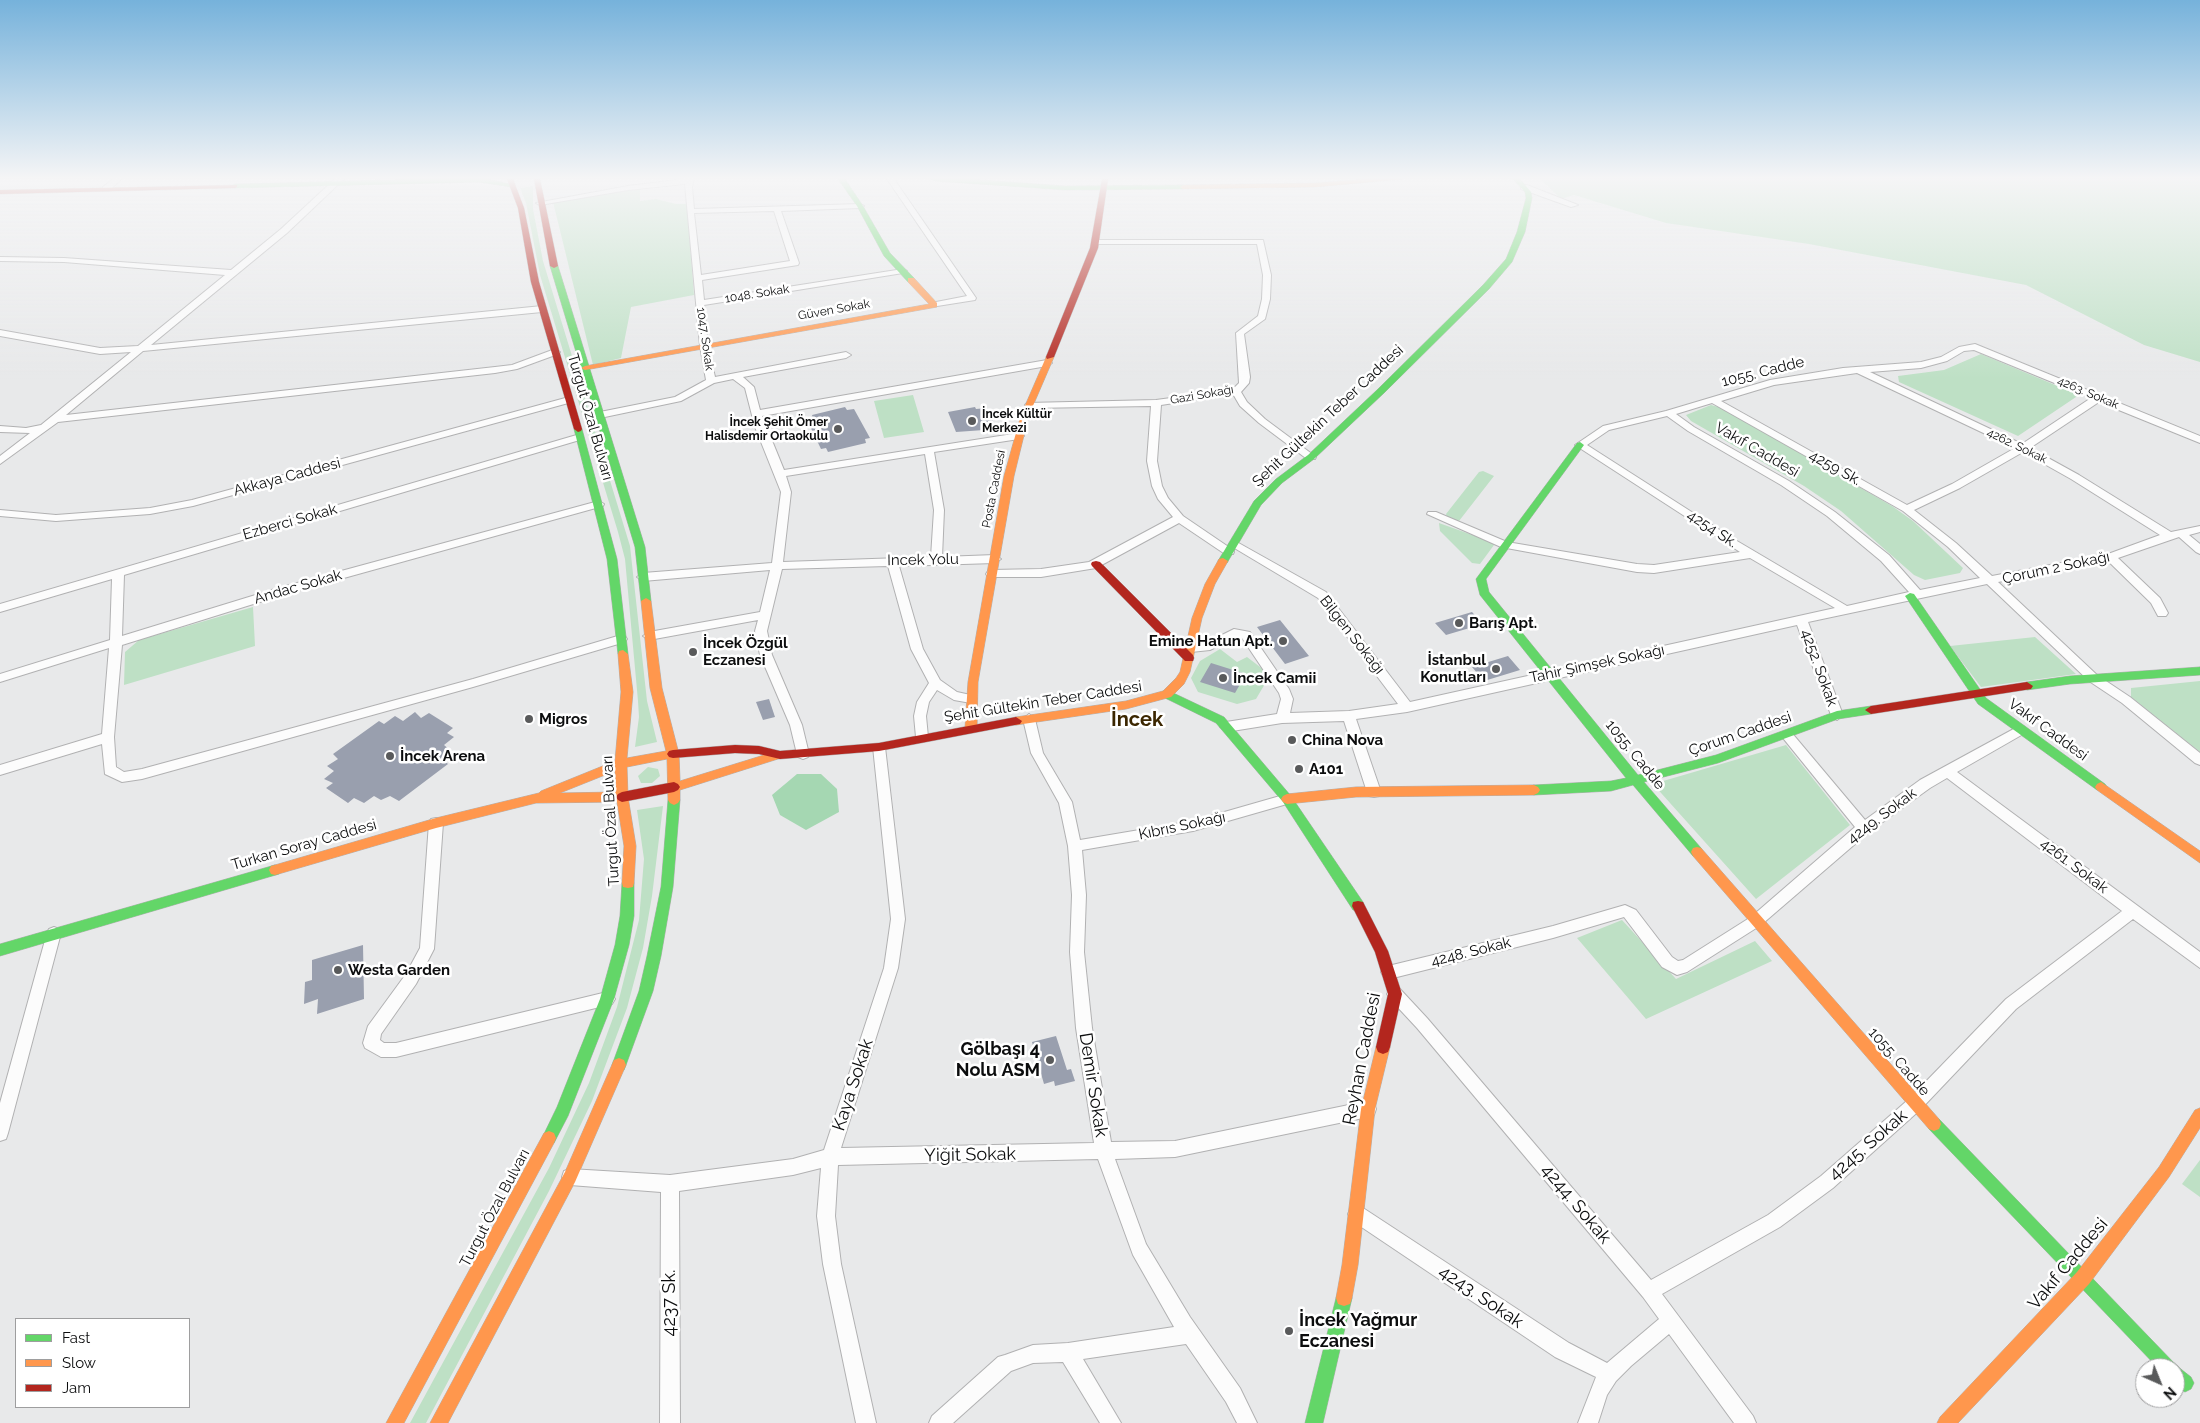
<!DOCTYPE html>
<html>
<head>
<meta charset="utf-8">
<style>
  body { margin:0 }
  #map { position:relative; width:2200px; height:1423px; overflow:hidden; background:#e8e9ea; font-family:Raleway,sans-serif }
  canvas { display:block }
  .legend { position:absolute; left:15px; top:1318px; width:175px; height:90px; box-sizing:border-box; background:#fff; border:1px solid #9e9e9f; margin:0; padding:6px 9px; list-style:none; font-size:15px; color:#0c0d0e }
  .legend li { display:flex; align-items:center; gap:10px; height:25px }
  .legend b { width:25px; border:1px solid #9e9e9f }
  .north { position:absolute; left:2135px; top:1358px; width:50px; height:50px; box-sizing:border-box; background:#fff; border:1px solid #9e9e9f; border-radius:50%; rotate:136deg; font-size:14px; font-weight:700; line-height:20px; text-align:center; color:#0c0d0e }
  .north::after { content:''; display:block; margin:auto; width:18px; height:22px; background:#595a5b; clip-path:polygon(50% 0,100% 100%,50% 72%,0 100%) }
</style>
</head>
<body>
<div id="map">
<canvas width="2200" height="1423"></canvas>
<ul class="legend">
<li><b style="height:6px;background:#63d668"></b>Fast</li>
<li><b style="height:6px;background:#ff974d"></b>Slow</li>
<li><b style="height:6px;background:#b3261e"></b>Jam</li>
</ul>
<div class="north">N</div>
</div>
<script>
const ctx = document.querySelector('canvas').getContext('2d');
ctx.lineJoin = 'round';
function fillPath(path, color) { ctx.fillStyle = color; ctx.fill(path, 'evenodd'); }
const toPath = rows => new Path2D(rows.map(r => 'M' + r).join(''));
function stroke(path, color, width, dash) { ctx.strokeStyle = color; ctx.lineWidth = width; ctx.lineCap = dash ? 'butt' : 'round'; ctx.setLineDash(dash || []); ctx.stroke(path); }
function label(font, color, halo, rows, align = 'center') {
  ctx.font = font + ' Raleway,sans-serif'; ctx.lineWidth = 5; ctx.setLineDash([]); ctx.textBaseline = 'middle'; ctx.strokeStyle = halo; ctx.fillStyle = color; for (const [text, x, y, turn = 0] of rows) {
    ctx.save(); ctx.translate(x, y); ctx.rotate((+turn || 0) * Math.PI / 180); ctx.textAlign = isNaN(turn) ? turn : align; if (halo) ctx.strokeText(text, 0, 0); ctx.fillText(text, 0, 0); ctx.restore();
  }
}
const green = toPath([
  [1540,179,2200,179,2200,362,2144,345,2026,285,1809,244,1666,223,1574,195,1561,199],
  [533,186,533,209,543,261,630,546,647,701,657,742,635,747,639,717,638,701,625,559,618,532,540,275,526,203,520,188],
  [640,188,640,201,656,199,676,204,687,204,694,295,631,307,621,358,593,365,553,202],
  [1981,354,2079,395,2018,436,1899,382,1898,376,1944,370],
  [913,395,924,432,884,438,874,401],
  [1711,405,1722,408,1892,506,1913,521,1963,568,1960,573,1925,580,1914,575,1841,511,1804,486,1691,421,1686,415],
  [1483,471,1494,476,1459,521,1447,517,1446,514,1479,472],
  [1439,523,1492,542,1494,545,1480,564,1472,563,1440,531],
  [253,607,255,646,124,685,125,652,139,640],
  [2035,637,2076,674,1981,687,1950,646],
  [1220,649,1237,662,1247,657,1268,673,1269,677,1256,699,1237,704,1198,692,1191,678,1200,661],
  [2200,681,2200,752,2131,697,2131,688],
  [1786,745,1850,825,1756,899,1653,784],
  [648,767,658,769,660,776,652,783,641,783,638,776],
  [663,806,652,896,643,948,627,1008,592,1101,549,1191,426,1423,410,1423,549,1168,589,1083,617,1007,639,920,644,859,637,810],
  [1622,920,1676,979,1755,941,1772,961,1646,1019,1577,938],
  [2200,1160,2200,1197,2182,1184]
]);
const forest = toPath([
  [797,774,821,774,837,789,839,812,806,830,780,815,772,795]
]);
const building = toPath([
  [845,407,847,410,854,409,870,438,865,439,866,443,828,452,826,448,821,449,807,420,813,418,812,415],
  [975,407,976,409,987,408,994,423,982,425,984,430,956,432,948,412],
  [1472,612,1483,624,1446,635,1435,623],
  [1280,620,1309,656,1285,664,1257,627],
  [1508,656,1520,670,1484,681,1472,667],
  [1211,663,1246,674,1235,693,1200,682],
  [769,699,775,717,763,720,756,702],
  [415,712,421,718,429,713,453,728,447,733,454,737,444,745,451,751,441,758,448,764,399,801,390,796,381,800,374,796,364,803,354,798,348,803,326,788,333,783,324,779,334,771,327,766,338,759,333,754,379,721,384,724,395,716,403,721],
  [363,945,364,999,317,1014,318,999,304,1004,305,982,312,980,312,960],
  [1056,1036,1067,1070,1071,1069,1075,1081,1055,1086,1054,1081,1044,1084,1032,1042]
]);
const street = toPath([
  [113,179,121,179,109,191,103,191,103,187,113,179],
  [335,179,344,179,287,233,151,345,542,306,546,309,542,312,143,351,66,415,495,367,512,365,555,349,560,352,558,354,517,369,495,373,58,422,0,464,0,456,30,433,0,432,0,426,26,428,41,425,131,352,100,354,0,336,0,330,100,348,138,346,225,275,64,262,0,261,0,257,64,258,231,270,281,229,335,179],
  [685,179,694,179,692,187,694,209,860,204,864,206,860,208,781,211,799,263,798,265,702,280,704,300,903,269,907,271,903,273,704,305,708,346,715,377,846,352,851,355,846,358,743,377,754,387,760,410,1047,360,1052,363,1047,366,762,416,784,470,1019,433,1024,436,1019,439,934,452,944,510,942,557,995,555,1001,559,995,563,899,566,923,649,940,680,957,692,975,696,977,699,971,703,954,700,937,690,929,702,926,716,928,737,927,740,922,742,917,740,916,737,914,716,917,702,929,683,911,649,888,566,782,569,767,631,772,655,802,725,809,754,808,757,803,759,798,757,797,754,790,725,760,655,755,631,758,620,649,640,643,636,649,632,760,612,770,570,643,581,637,577,643,573,772,563,781,492,755,427,745,388,733,379,714,383,681,401,600,418,595,415,600,412,675,397,706,380,700,346,685,184,628,190,540,205,536,203,628,186,685,179],
  [774,211,790,261,701,275,694,213,774,211],
  [925,454,934,510,931,557,783,562,791,492,786,476,925,454],
  [887,179,894,179,976,298,975,300,931,307,931,303,967,296,887,179],
  [1521,185,1527,185,1578,205,1571,207,1521,189,1521,185],
  [1092,240,1263,240,1271,275,1270,299,1265,319,1244,334,1250,377,1249,383,1241,392,1247,402,1265,419,1316,457,1315,459,1307,459,1259,423,1240,406,1233,394,1161,405,1157,461,1162,486,1168,498,1183,516,1233,550,1234,552,1233,554,1225,554,1179,523,1096,568,1041,577,988,577,986,574,988,571,992,570,1041,569,1089,562,1173,517,1158,499,1152,486,1147,461,1151,406,1030,408,1025,405,1027,403,1156,400,1223,391,1235,387,1239,383,1236,333,1258,316,1262,299,1263,275,1257,244,1092,244,1092,240],
  [1975,344,2200,436,2200,443,2099,402,2030,448,2079,475,2171,532,2200,526,2200,532,2189,535,2200,544,2200,554,2196,552,2179,537,2118,558,2160,598,2168,613,2166,616,2158,616,2151,603,2108,561,1998,582,2097,675,2130,697,2200,753,2200,765,2195,763,2122,703,2089,681,1987,584,1808,622,1843,715,1837,720,1831,715,1797,625,1407,712,1356,719,1381,792,1379,796,1374,797,1369,796,1367,792,1344,721,1282,723,1226,732,1220,727,1226,722,1277,714,1281,699,1279,693,1242,638,1236,637,1210,650,1191,652,1185,648,1191,644,1208,642,1234,629,1250,632,1289,689,1293,699,1290,713,1349,711,1398,704,1318,598,1231,546,1230,544,1235,541,1326,592,1410,702,1835,608,1750,558,1654,573,1637,572,1501,547,1427,514,1428,512,1436,512,1507,542,1637,564,1654,565,1740,552,1575,445,1603,426,1666,411,1770,380,1843,368,1921,362,1941,357,1959,347,1975,344],
  [1974,350,2091,398,2022,444,1870,372,1921,368,1947,361,1964,351,1974,350],
  [1857,373,2015,448,1952,484,1907,505,1721,401,1774,385,1857,373],
  [1712,403,1903,511,1948,547,1980,578,1920,590,1889,555,1835,512,1789,481,1694,427,1676,414,1712,403],
  [1667,416,1688,431,1781,485,1827,516,1881,561,1909,592,1847,606,1737,541,1587,445,1609,430,1667,416],
  [2023,452,2071,479,2160,535,2108,554,1992,576,1956,543,1914,510,1960,488,2023,452],
  [569,397,572,398,572,402,193,506,150,514,56,521,0,516,0,510,56,515,150,508,192,500,569,397],
  [580,434,583,435,583,439,124,575,122,636,275,589,595,502,599,501,604,504,603,506,279,596,122,645,114,737,116,767,124,772,142,769,473,679,621,635,625,636,627,639,625,642,473,687,142,779,122,782,105,774,102,744,0,775,0,765,102,734,109,648,0,682,0,674,110,640,112,579,0,612,0,604,580,434],
  [1029,714,1035,719,1043,753,1072,802,1080,840,1193,821,1287,794,1292,795,1294,799,1292,803,1287,804,1193,831,1082,850,1086,895,1084,952,1092,1028,1111,1142,1175,1141,1368,1101,1374,1103,1376,1109,1374,1115,1368,1117,1175,1157,1115,1159,1146,1244,1190,1317,1240,1388,1257,1423,1237,1423,1226,1402,1186,1344,1083,1359,1121,1423,1100,1423,1063,1362,1033,1363,1011,1371,953,1423,929,1423,932,1416,998,1357,1005,1355,1033,1345,1068,1343,1174,1327,1133,1255,1098,1159,838,1165,835,1216,841,1264,876,1423,856,1423,823,1264,817,1216,821,1168,793,1175,679,1191,680,1423,660,1423,661,1192,570,1185,564,1183,562,1177,564,1171,570,1169,670,1175,793,1159,824,1150,884,968,891,919,873,747,874,744,884,744,885,747,905,919,898,968,841,1148,1094,1143,1076,1028,1070,952,1072,895,1068,846,1059,803,1031,753,1023,719,1029,714],
  [2021,725,2025,727,2027,730,2025,733,1957,772,2200,952,2200,968,2133,919,2016,1009,1921,1109,1833,1188,1780,1227,1662,1294,1753,1416,1756,1423,1734,1423,1669,1334,1631,1366,1616,1381,1607,1395,1598,1423,1578,1423,1596,1377,1555,1357,1351,1220,1348,1214,1351,1208,1357,1205,1363,1208,1569,1343,1607,1363,1659,1319,1643,1297,1417,1028,1390,999,1387,994,1390,989,1395,987,1400,989,1427,1018,1651,1280,1768,1215,1821,1176,1909,1099,2006,999,2122,911,1947,778,1930,788,1869,832,1761,925,1687,972,1677,975,1662,967,1624,917,1553,938,1389,979,1384,977,1381,972,1384,967,1553,926,1625,905,1636,910,1672,957,1678,961,1683,960,1751,917,1855,827,1783,738,1781,735,1783,732,1791,732,1865,820,1920,780,2021,725],
  [436,818,441,819,443,823,434,949,416,984,381,1034,380,1040,384,1043,396,1043,607,992,612,994,615,999,612,1004,396,1057,381,1057,365,1048,363,1043,368,1026,406,974,420,948,429,823,431,819,436,818],
  [54,927,59,929,61,933,8,1133,6,1139,0,1141,0,1103,47,933,49,929,54,927]
]);
const fast = toPath([
  [427,179,487,179,514,185,511,187,479,182,235,188,232,186,235,184,427,179],
  [838,179,845,179,863,206,890,253,914,278,914,282,908,282,884,256,857,206,838,179],
  [932,179,968,179,1065,186,1183,185,1186,187,1183,189,1065,190,935,181,932,179],
  [1513,179,1520,179,1531,192,1532,198,1525,232,1512,262,1489,289,1384,393,1314,459,1282,483,1261,505,1227,563,1219,563,1218,561,1254,501,1276,479,1308,455,1378,389,1483,285,1506,259,1517,232,1526,198,1525,192,1513,179],
  [551,264,558,266,645,547,651,601,650,603,646,604,641,601,635,547,550,266,551,264],
  [578,426,582,429,617,559,628,654,623,658,618,654,607,559,574,429,578,426],
  [1580,442,1584,445,1486,579,1489,592,1638,775,1716,755,1837,711,1871,706,1877,710,1871,714,1838,719,1718,763,1644,782,1701,848,1703,852,1701,856,1697,857,1693,856,1633,785,1611,791,1534,795,1530,793,1528,790,1530,787,1534,785,1611,781,1626,778,1480,595,1476,579,1577,443,1580,442],
  [1910,593,1914,594,1986,698,2105,784,2107,787,2105,790,2097,790,1978,704,1905,596,1910,593],
  [2200,667,2200,675,2070,684,2027,690,2021,686,2027,682,2070,676,2200,667],
  [1167,690,1224,717,1291,796,1363,902,1364,906,1363,910,1358,911,1353,910,1283,802,1216,723,1163,697,1161,694,1163,691,1167,690],
  [674,795,678,797,680,800,673,887,661,956,653,991,626,1065,624,1070,619,1072,614,1070,612,1065,639,991,647,956,661,887,668,800,670,797,674,795],
  [275,865,279,866,281,870,279,874,0,956,0,944,275,865],
  [628,878,633,879,634,883,634,916,629,945,614,999,568,1116,554,1143,549,1145,544,1143,542,1138,557,1107,600,999,615,945,620,916,622,883,623,879,628,878],
  [1934,1117,1939,1119,2177,1366,2191,1377,2194,1383,2191,1389,2185,1392,2179,1389,2175,1385,2175,1368,2158,1368,1929,1129,1927,1124,1929,1119,1934,1117],
  [1344,1290,1350,1292,1352,1298,1323,1423,1305,1423,1336,1298,1338,1292,1344,1290]
]);
const slow = toPath([
  [1367,179,1402,179,1316,187,1183,189,1180,187,1183,185,1316,183,1367,179],
  [908,278,914,278,937,303,937,307,585,370,581,368,585,366,929,304,908,282,908,278],
  [1047,355,1054,357,1029,415,1014,476,978,682,977,728,971,732,965,728,968,682,1004,476,1021,415,1047,355],
  [1223,558,1228,561,1215,584,1202,618,1190,672,1184,684,1171,697,1126,709,1016,725,1012,724,1010,721,1016,717,1126,701,1163,691,1176,678,1180,672,1192,618,1205,584,1219,559,1223,558],
  [646,598,651,601,662,688,679,754,680,781,777,751,781,752,783,755,781,758,680,790,680,800,678,803,674,805,670,803,668,800,667,759,627,767,628,797,636,846,634,883,633,887,628,888,623,887,622,883,624,846,617,802,536,803,436,828,275,875,271,874,269,870,271,866,275,865,436,818,539,793,541,791,615,761,621,692,618,654,619,651,623,650,628,654,633,692,627,758,666,751,650,688,641,601,646,598],
  [615,771,616,792,560,793,615,771],
  [2101,782,2200,851,2200,863,2097,790,2095,787,2097,784,2101,782],
  [1534,785,1538,787,1540,790,1538,793,1534,795,1356,797,1287,804,1283,802,1281,799,1283,796,1287,794,1356,787,1534,785],
  [1697,847,1701,848,1939,1119,1941,1124,1939,1129,1934,1131,1929,1129,1693,856,1691,852,1693,848,1697,847],
  [1383,1040,1388,1042,1390,1047,1375,1109,1358,1265,1352,1298,1350,1304,1344,1306,1338,1304,1336,1298,1342,1265,1361,1109,1376,1047,1378,1042,1383,1040],
  [619,1058,624,1060,626,1065,575,1182,448,1423,430,1423,565,1172,614,1060,619,1058],
  [2200,1108,2200,1128,2169,1177,2089,1284,1958,1423,1937,1423,1940,1417,2077,1272,2159,1167,2195,1110,2200,1108],
  [549,1131,554,1133,556,1138,554,1143,404,1423,386,1423,544,1133,549,1131]
]);
const jam = toPath([
  [507,179,513,179,524,208,539,282,582,429,581,431,578,432,574,429,531,282,518,208,507,179],
  [534,179,540,179,558,266,554,268,550,266,534,179],
  [1102,179,1108,179,1098,248,1054,357,1047,359,1046,357,1090,248,1102,179],
  [237,185,237,187,235,188,0,194,0,190,237,185],
  [1096,561,1100,562,1193,655,1194,658,1193,661,1185,661,1092,566,1091,564,1092,562,1096,561],
  [2027,682,2033,686,2031,689,1871,714,1865,710,1871,706,2027,682],
  [1016,717,1022,721,1020,724,879,751,780,759,759,754,735,753,673,758,669,757,667,754,669,751,673,750,735,745,759,746,780,751,879,743,1016,717],
  [674,782,678,784,680,787,678,790,674,792,622,802,618,800,616,797,618,794,622,792,674,782],
  [1358,901,1363,902,1388,951,1402,994,1390,1047,1388,1052,1383,1054,1378,1052,1376,1047,1388,994,1375,952,1352,906,1353,902,1358,901]
]);
const markers = [
  [972,421,5,"#595a5b"],
  [838,429,5,"#595a5b"],
  [1459,623,5,"#595a5b"],
  [1283,641,5,"#595a5b"],
  [693,652,5,"#595a5b"],
  [1496,669,5,"#595a5b"],
  [1223,678,5,"#595a5b"],
  [529,719,5,"#595a5b"],
  [1292,740,5,"#595a5b"],
  [390,756,5,"#595a5b"],
  [1299,769,5,"#595a5b"],
  [338,970,5,"#595a5b"],
  [1050,1060,5,"#595a5b"],
  [1289,1331,5,"#595a5b"]
];
const farStreetnames = [
  ["1048. Sokak",757,294,-9],
  ["Güven Sokak",834,310,-10],
  ["1047. Sokak",705,339,82],
  ["4263. Sokak",2088,393,23],
  ["Gazi Sokağı",1202,395,-10],
  ["4262. Sokak",2017,446,26],
  ["Posta Caddesi",994,489,-79]
];
const farPoinames = [
  ["İncek Kültür",982,414],
  ["Merkezi",982,428],
  ["İncek Şehit Ömer",828,422,"right"],
  ["Halisdemir Ortaokulu",828,436,"right"]
];
const streetNames = [
  ["1055. Cadde",1763,372,-14],
  ["Şehit Gültekin Teber Caddesi",1328,416,-43],
  ["Turgut Özal Bulvarı",590,417,74],
  ["Vakıf Caddesi",1757,450,30],
  ["4259 Sk.",1835,468,29],
  ["Akkaya Caddesi",287,477,-15],
  ["Ezberci Sokak",290,522,-16],
  ["4254 Sk.",1712,529,33],
  ["Incek Yolu",923,560,-1],
  ["Çorum 2 Sokağı",2056,568,-12],
  ["Andac Sokak",298,587,-16],
  ["Bilgen Sokağı",1352,635,52],
  ["Tahir Şimşek Sokağı",1597,664,-12],
  ["4252. Sokak",1819,668,70],
  ["Şehit Gültekin Teber Caddesi",1043,702,-9],
  ["Vakıf Caddesi",2048,730,36],
  ["Çorum Caddesi",1740,734,-19],
  ["1055. Cadde",1635,755,51],
  ["4249. Sokak",1882,816,-37],
  ["Turgut Özal Bulvarı",611,821,-93],
  ["Kıbrıs Sokağı",1182,826,-12],
  ["Turkan Soray Caddesi",304,845,-16],
  ["4261. Sokak",2074,866,37],
  ["4248. Sokak",1471,952,-14],
  ["1055. Cadde",1899,1062,49],
  ["Turgut Özal Bulvarı",495,1208,-62]
];
const poiNames = [
  ["Barış Apt.",1469,623],
  ["Emine Hatun Apt.",1273,641,"right"],
  ["İncek Özgül",703,643],
  ["Eczanesi",703,660],
  ["İstanbul",1486,660,"right"],
  ["Konutları",1486,677,"right"],
  ["İncek Camii",1233,678],
  ["Migros",539,719],
  ["China Nova",1302,740],
  ["İncek Arena",400,756],
  ["A101",1309,769],
  ["Westa Garden",348,970]
];
const nearPoinames = [
  ["Gölbaşı 4",1040,1050],
  ["Nolu ASM",1040,1071],
  ["İncek Yağmur",1299,1321,"left"],
  ["Eczanesi",1299,1342,"left"]
];
const nearStreetnames = [
  ["Reyhan Caddesi",1362,1059,-79],
  ["Kaya Sokak",853,1085,-72],
  ["Demir Sokak",1093,1085,81],
  ["4245. Sokak",1868,1145,-41],
  ["Yiğit Sokak",970,1155,-1],
  ["4244. Sokak",1576,1204,50],
  ["Vakıf Caddesi",2068,1264,-50],
  ["4243. Sokak",1481,1297,34],
  ["4237 Sk.",670,1303,-90]
];
const districtNames = [
  ["İncek",1137,720]
];
fillPath(green, '#bee0c5');
fillPath(forest, '#a5d7b2');
fillPath(building, '#999fae');
stroke(street, '#b1b1b2', 2);
stroke(fast, '#b1b1b2', 1);
stroke(slow, '#b1b1b2', 1);
stroke(jam, '#b1b1b2', 1);
fillPath(street, '#fcfcfc');
fillPath(fast, '#63d668');
fillPath(slow, '#ff974d');
fillPath(jam, '#b3261e');
const sky = ctx.createLinearGradient(0, 0, 0, 379);
sky.addColorStop(0, '#76b2db');
sky.addColorStop(0.47, '#f5f5f6');
sky.addColorStop(1, '#f5f5f600');
ctx.fillStyle = sky;
ctx.fillRect(0, 0, 2200, 379);
for (const [x, y, r, color] of markers) { const dot = new Path2D(); dot.arc(x, y, r, 0, 2 * Math.PI); ctx.fillStyle = color; ctx.fill(dot); stroke(dot, '#fff', 2); }
label('12px', '#0c0d0e', '#fff', farStreetnames);
label('bold 12px', '#0c0d0e', '#fff', farPoinames, 'left');
label('15px', '#0c0d0e', '#fff', streetNames);
label('bold 15px', '#0c0d0e', '#fff', poiNames, 'left');
label('bold 18px', '#0c0d0e', '#fff', nearPoinames, 'right');
label('18px', '#0c0d0e', '#fff', nearStreetnames);
label('bold 20px', '#3b2600', '#fff', districtNames);
</script>
</body>
</html>
